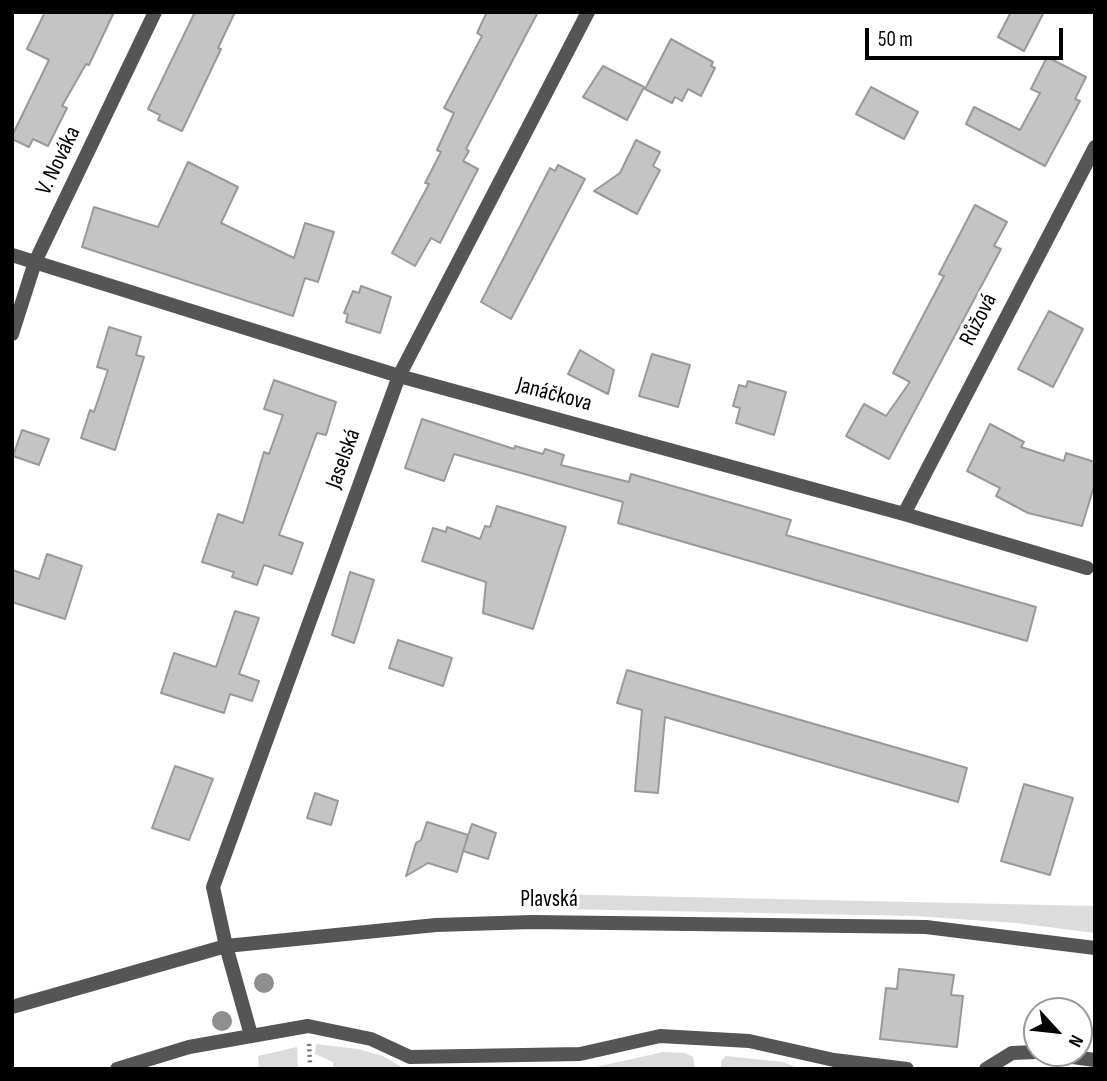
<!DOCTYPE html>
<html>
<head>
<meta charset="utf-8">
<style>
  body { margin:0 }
  #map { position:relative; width:1107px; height:1081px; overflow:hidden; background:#fff; font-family:"Sofia Sans Condensed",sans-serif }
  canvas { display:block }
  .frame { position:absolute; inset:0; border:14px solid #000; pointer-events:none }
  .north { position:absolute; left:1023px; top:997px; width:70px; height:70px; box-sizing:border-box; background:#fff; border:2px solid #999; border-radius:50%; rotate:117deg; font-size:19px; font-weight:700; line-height:28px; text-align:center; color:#000 }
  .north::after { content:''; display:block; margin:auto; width:24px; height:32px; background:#000; clip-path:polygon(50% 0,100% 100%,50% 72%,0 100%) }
  .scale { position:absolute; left:865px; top:28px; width:198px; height:32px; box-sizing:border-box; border:4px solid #000; border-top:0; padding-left:9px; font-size:21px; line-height:24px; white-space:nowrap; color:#000; -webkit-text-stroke:5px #fff; paint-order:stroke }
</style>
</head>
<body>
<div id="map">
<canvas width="1107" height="1081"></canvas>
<div class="frame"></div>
<div class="north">N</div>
<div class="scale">50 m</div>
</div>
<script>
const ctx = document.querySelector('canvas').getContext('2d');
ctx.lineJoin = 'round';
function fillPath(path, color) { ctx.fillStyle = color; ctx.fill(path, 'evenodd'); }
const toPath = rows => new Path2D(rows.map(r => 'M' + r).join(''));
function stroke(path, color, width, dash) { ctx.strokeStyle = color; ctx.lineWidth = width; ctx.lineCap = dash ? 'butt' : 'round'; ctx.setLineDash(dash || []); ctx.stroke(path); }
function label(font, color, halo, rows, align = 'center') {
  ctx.font = font + ' "Sofia Sans Condensed",sans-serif'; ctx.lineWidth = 6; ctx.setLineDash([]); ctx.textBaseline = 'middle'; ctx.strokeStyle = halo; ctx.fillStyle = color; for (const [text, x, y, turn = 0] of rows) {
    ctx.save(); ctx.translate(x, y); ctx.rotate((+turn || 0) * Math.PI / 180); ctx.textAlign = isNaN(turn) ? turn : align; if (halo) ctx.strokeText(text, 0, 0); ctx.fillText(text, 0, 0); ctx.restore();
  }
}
const green = toPath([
  [549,894,1095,906,1095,933,1016,923,915,916,562,909],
  [316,1044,358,1049,383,1056,405,1069,333,1067,333,1062,315,1054],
  [297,1047,298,1069,259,1069,258,1056],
  [663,1052,685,1053,693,1057,695,1068,587,1069],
  [726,1056,784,1062,800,1069,721,1069,721,1061]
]);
const building = toPath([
  [45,12,114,12,89,65,86,64,62,106,67,108,48,146,33,139,29,147,12,139,12,136,49,60,27,49,45,12],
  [195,12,235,12,218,48,221,49,182,131,158,120,160,115,148,109,195,12],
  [487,12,538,12,466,149,469,151,463,161,478,169,440,243,431,238,415,266,392,253,429,184,425,183,441,152,437,150,454,113,444,108,482,36,477,33,487,12],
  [1011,12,1044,12,1024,51,998,37,1011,12],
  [671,39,713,62,711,66,715,68,701,96,688,89,682,101,675,97,672,103,645,89,671,39],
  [1047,57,1086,77,1075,99,1080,101,1045,166,966,124,974,107,1020,130,1040,93,1031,89,1047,57],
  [603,66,644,87,627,120,583,97,603,66],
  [871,87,918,112,904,139,856,114,871,87],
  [636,140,660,152,653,166,660,170,637,214,594,191,620,173,636,140],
  [188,162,238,187,221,223,294,258,305,223,334,232,318,282,305,278,293,316,82,247,94,207,158,227,188,162],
  [558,165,585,179,511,319,481,302,550,168,555,171,558,165],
  [975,205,1007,222,994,246,1001,249,889,459,846,436,864,404,886,416,910,382,893,373,944,276,939,274,975,205],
  [361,286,391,297,380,333,346,322,348,314,344,313,353,291,359,293,361,286],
  [1049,311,1083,329,1053,387,1018,369,1049,311],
  [109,327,141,337,136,355,144,357,115,450,81,438,90,410,94,412,108,370,97,367,109,327],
  [580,350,614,370,608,394,568,374,580,350],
  [652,354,690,365,678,407,639,396,652,354],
  [274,380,336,402,326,435,317,433,279,535,303,543,292,574,264,565,257,585,232,577,234,572,202,562,218,514,243,523,264,452,269,454,283,415,264,409,274,380],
  [748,381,786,392,774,435,736,423,740,408,733,406,739,385,746,387,748,381],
  [422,419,514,449,515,446,543,454,545,449,564,455,561,465,629,482,631,474,791,520,786,535,1036,607,1027,641,618,523,623,502,454,454,444,481,405,468,422,419],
  [990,424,1024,442,1021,447,1064,461,1066,453,1095,462,1095,483,1082,526,1028,513,996,496,1000,488,967,471,990,424],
  [22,430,49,439,39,465,13,456,22,430],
  [497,506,566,527,533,629,483,613,486,582,422,561,433,528,446,532,447,527,480,539,485,526,490,527,497,506],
  [47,554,82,566,65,619,12,602,12,570,39,579,47,554],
  [350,572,374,580,354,643,332,635,350,572],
  [235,611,259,618,239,674,259,681,252,701,230,694,224,713,161,693,174,653,216,667,235,611],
  [398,640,452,658,443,686,389,668,398,640],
  [627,670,967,768,958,802,665,717,658,793,635,791,642,710,617,703,627,670],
  [175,766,213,779,189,840,152,828,175,766],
  [1024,784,1073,798,1050,875,1001,861,1024,784],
  [315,793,338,801,331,825,307,818,315,793],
  [427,822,468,835,457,872,428,863,406,876,416,843,421,840,427,822],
  [472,824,496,833,488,859,463,851,472,824],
  [899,969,954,975,951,995,963,996,957,1047,880,1039,886,988,897,989,899,969]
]);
const path = toPath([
  [309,1044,310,1063]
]);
const minor = toPath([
  [12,255,399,376,904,514,1087,568],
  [12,334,35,262,155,12],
  [904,514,1095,147],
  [251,1035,226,946,213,887,399,376,588,12],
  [1043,1053,1095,1060],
  [117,1069,189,1047,308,1026,371,1039,410,1057,580,1054,660,1036,749,1041,834,1060,907,1069],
  [986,1069,1012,1053,1037,1052]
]);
const tertiary = toPath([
  [12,1007,226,946,436,925,532,922,926,927,1095,948]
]);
const trees = [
  [264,983],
  [222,1021]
];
const streetNames = [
  ["V. Nováka",59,161,-64],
  ["Růžová",979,320,-63],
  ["Janáčkova",554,395,15],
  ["Jaselská",344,459,-70],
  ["Plavská",549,900]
];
fillPath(green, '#dcdcdc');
fillPath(building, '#c4c4c4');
stroke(building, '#999', 2);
stroke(path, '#777', 4.5, [2, 3.5]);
stroke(minor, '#555', 14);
stroke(tertiary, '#555', 14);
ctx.fillStyle = '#8f8f8f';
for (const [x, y] of trees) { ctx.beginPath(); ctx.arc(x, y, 10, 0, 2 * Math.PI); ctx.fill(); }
label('23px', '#000', '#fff', streetNames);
</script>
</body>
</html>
